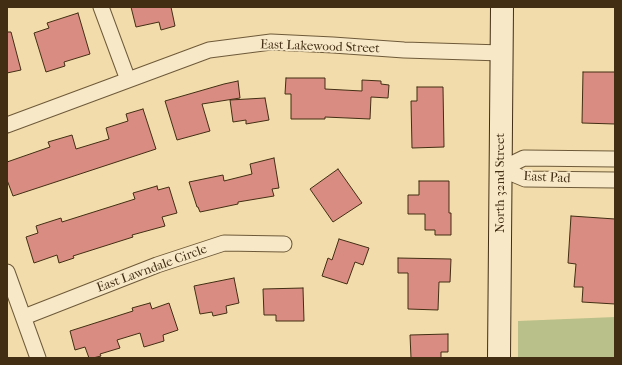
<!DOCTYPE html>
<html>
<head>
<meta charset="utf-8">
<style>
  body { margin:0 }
  #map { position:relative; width:622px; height:365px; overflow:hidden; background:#f2dcab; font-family:"IM FELL French Canon",serif }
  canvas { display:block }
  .frame { position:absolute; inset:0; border:8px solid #422e13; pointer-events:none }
</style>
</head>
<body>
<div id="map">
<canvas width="622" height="365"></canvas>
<div class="frame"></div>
</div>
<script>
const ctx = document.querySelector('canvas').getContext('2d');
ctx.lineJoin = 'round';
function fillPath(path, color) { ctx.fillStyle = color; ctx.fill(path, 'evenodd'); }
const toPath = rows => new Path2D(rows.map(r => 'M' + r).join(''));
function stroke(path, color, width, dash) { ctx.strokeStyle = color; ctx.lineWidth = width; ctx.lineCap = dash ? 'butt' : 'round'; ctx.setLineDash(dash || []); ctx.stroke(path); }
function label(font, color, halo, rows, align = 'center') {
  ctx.font = font + ' "IM FELL French Canon",serif'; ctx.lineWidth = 4; ctx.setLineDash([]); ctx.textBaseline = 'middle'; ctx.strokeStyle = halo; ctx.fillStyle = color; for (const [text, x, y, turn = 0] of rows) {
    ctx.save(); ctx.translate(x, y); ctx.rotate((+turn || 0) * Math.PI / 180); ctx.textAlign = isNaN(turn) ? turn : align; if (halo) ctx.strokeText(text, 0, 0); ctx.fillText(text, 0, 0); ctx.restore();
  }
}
const green = toPath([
  [615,317,615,358,518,358,518,321]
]);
const building = toPath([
  [131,7,171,7,175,26,161,30,159,22,136,27,131,7],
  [78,13,90,54,64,62,65,66,46,72,34,33,49,28,47,23,78,13],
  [7,32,11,32,21,70,7,73,7,32],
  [583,72,615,72,615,124,582,123,583,72],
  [286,78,325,78,325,89,362,91,362,80,381,81,381,84,389,85,388,98,371,97,370,119,325,117,325,119,291,119,291,94,285,94,286,78],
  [238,81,240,98,202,104,210,131,177,140,165,101,224,84,238,81],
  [417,87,443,87,444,147,412,148,411,101,417,101,417,87],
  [265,98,269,120,246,124,246,120,233,122,230,100,265,98],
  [143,109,156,149,13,196,7,180,7,162,50,147,48,142,72,135,76,149,109,139,106,128,128,121,126,114,143,109],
  [274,158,279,188,272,189,274,196,238,202,238,204,200,212,198,207,197,207,189,182,223,175,224,181,252,174,250,164,274,158],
  [338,169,362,203,333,222,310,189,338,169],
  [419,181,449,181,449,213,451,213,451,235,435,235,435,230,425,230,425,214,408,214,408,195,419,195,419,181],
  [157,186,158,190,169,187,177,213,162,217,165,226,132,235,133,237,73,256,74,258,59,263,57,255,34,263,26,237,38,233,36,226,61,218,62,222,135,199,133,193,157,186],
  [571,216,615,219,615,304,582,302,583,287,574,287,576,264,568,263,571,216],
  [339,239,369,248,363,265,355,262,347,284,322,276,328,258,332,260,339,239],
  [398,258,451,259,450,282,439,282,438,310,408,309,408,273,398,273,398,258],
  [234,278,239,303,226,306,227,313,213,316,212,312,200,314,194,286,234,278],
  [303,288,304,321,276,321,276,315,264,315,263,289,303,288],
  [150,303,152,309,169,303,178,330,163,335,164,341,144,347,140,333,117,340,120,348,100,354,101,356,93,358,89,358,85,347,75,350,70,331,133,311,132,308,150,303],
  [448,334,448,352,441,352,441,358,411,358,410,335,448,334]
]);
const street = toPath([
  [101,7,128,80],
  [7,125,209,50,271,42,333,45,404,50,502,53],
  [501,169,524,158,615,159],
  [501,169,525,179,615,180],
  [7,272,38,358],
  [24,317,157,265,224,243,284,244]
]);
const secondary = toPath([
  [499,358,502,7]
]);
const streetNames = [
  ["East Lakewood Street",320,47,2],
  ["East Pad",547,178,3],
  ["North 32nd Street",501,183,-90],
  ["East Lawndale Circle",152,269,-20]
];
fillPath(green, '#b9c089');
fillPath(building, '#d98c81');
stroke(building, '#422e13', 1);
stroke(street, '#6e5a39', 17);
stroke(secondary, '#422e13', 24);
stroke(street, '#f7e8c8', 15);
stroke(secondary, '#f7e8c8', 22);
label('13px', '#422e13', '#f7e8c8', streetNames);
</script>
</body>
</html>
